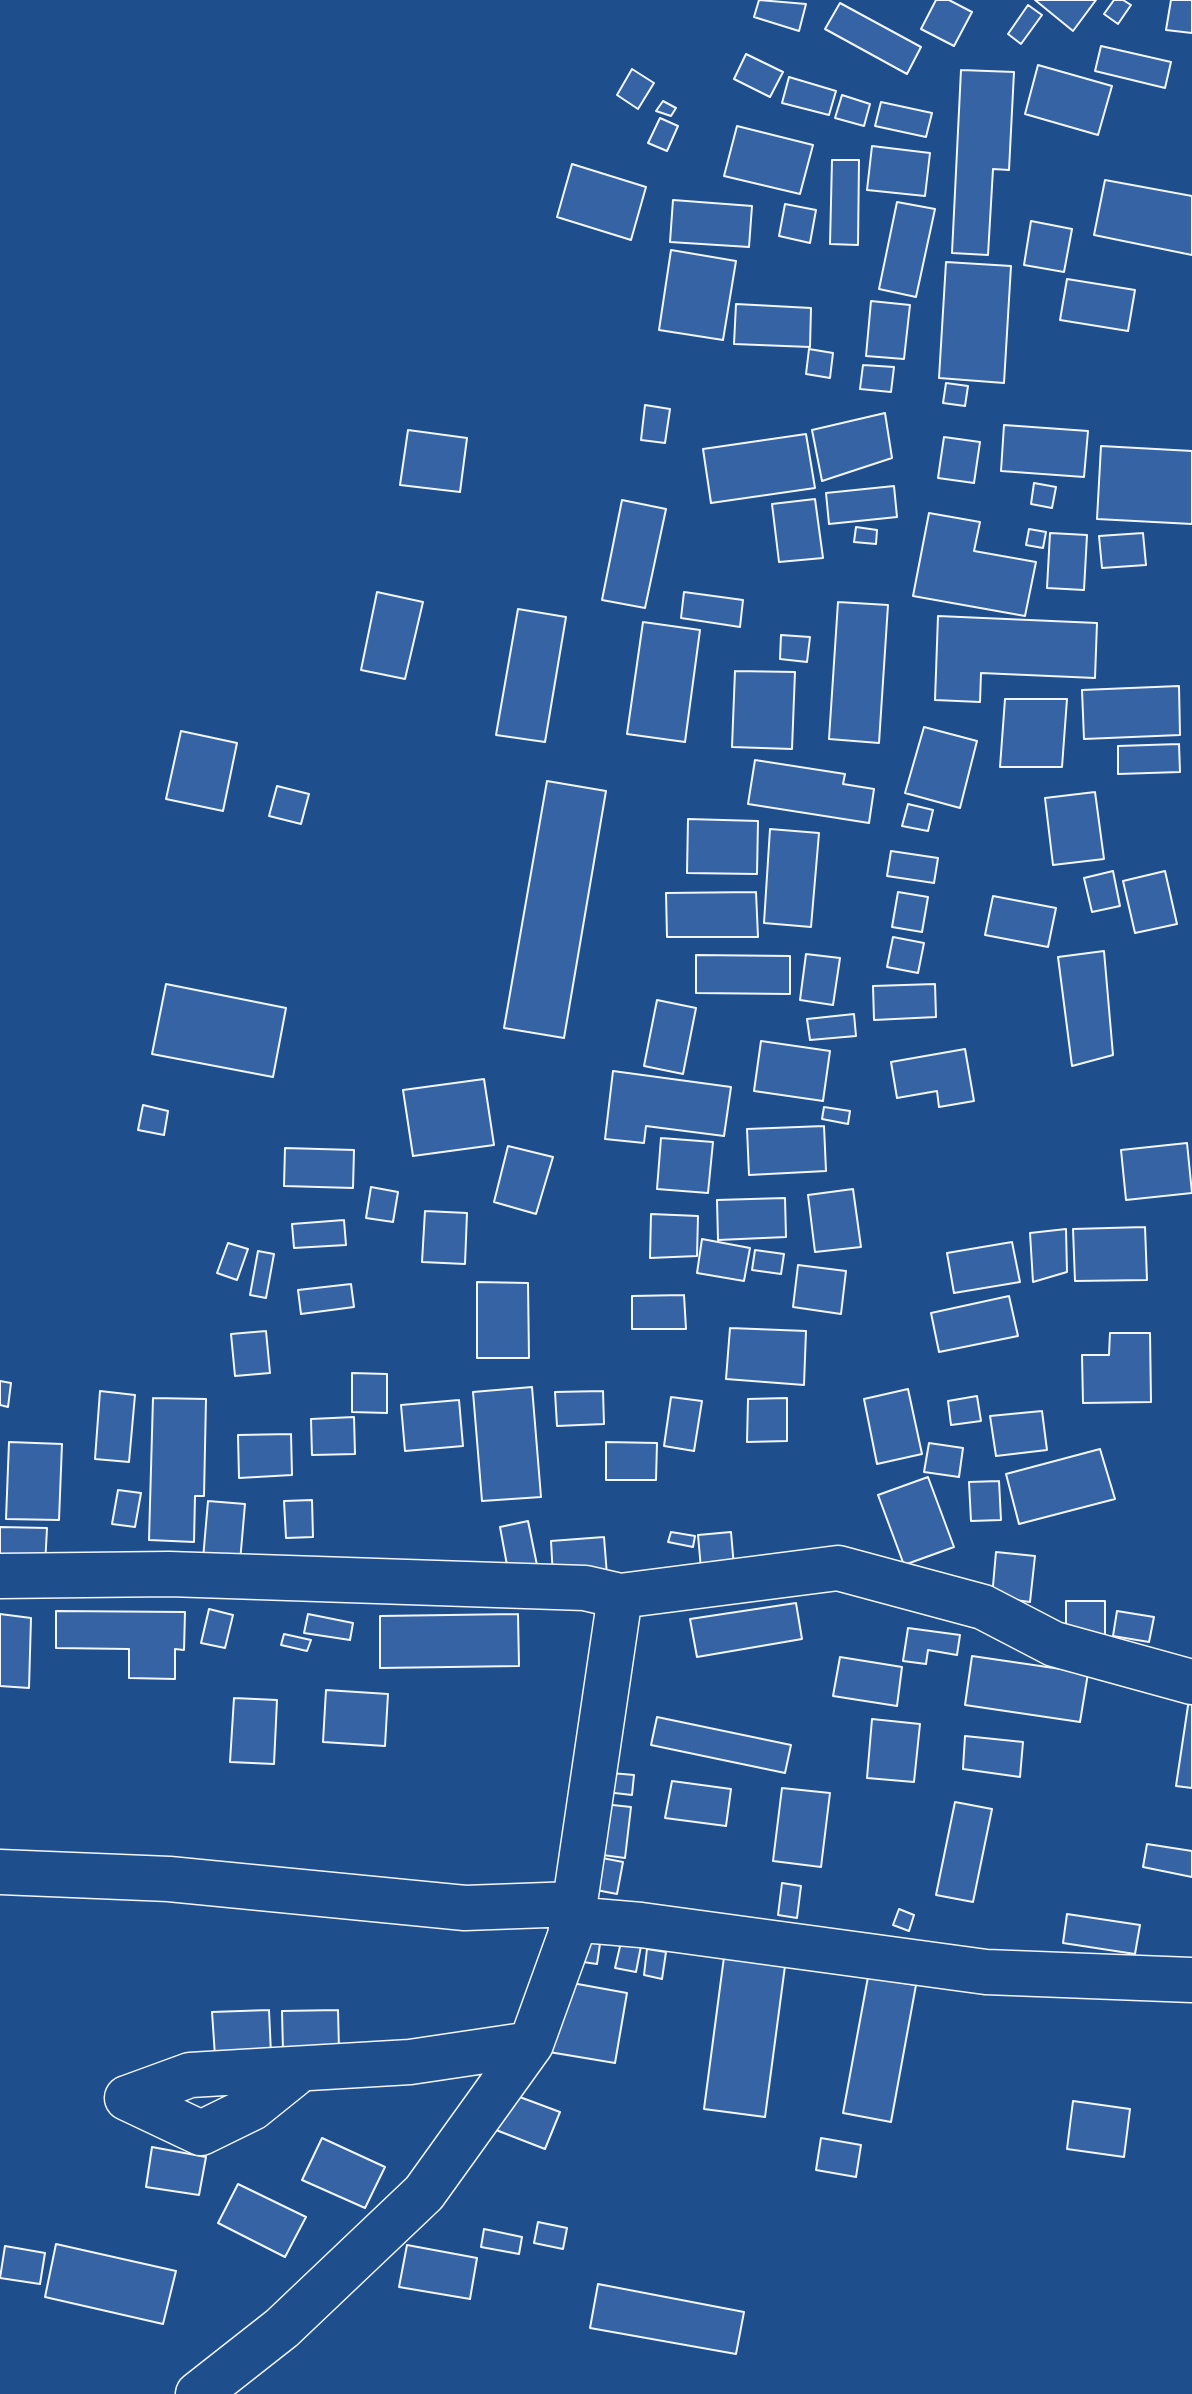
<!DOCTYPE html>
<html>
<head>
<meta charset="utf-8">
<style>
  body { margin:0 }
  canvas { display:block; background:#1f4e8c }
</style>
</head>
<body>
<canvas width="1192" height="2394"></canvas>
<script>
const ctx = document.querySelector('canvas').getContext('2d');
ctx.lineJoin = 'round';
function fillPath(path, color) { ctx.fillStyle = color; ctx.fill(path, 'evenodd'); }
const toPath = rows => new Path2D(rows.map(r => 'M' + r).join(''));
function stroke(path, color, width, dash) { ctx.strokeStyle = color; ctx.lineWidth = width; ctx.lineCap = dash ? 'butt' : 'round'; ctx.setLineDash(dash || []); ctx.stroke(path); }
const building = toPath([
  [759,0,806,4,799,31,754,17,759,0],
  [936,0,949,0,972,12,954,46,921,29,936,0],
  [1035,0,1096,0,1073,31,1035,0],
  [1114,0,1123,0,1131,5,1118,24,1104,14,1114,0],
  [1171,0,1192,0,1192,33,1166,30,1171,0],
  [840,3,921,47,907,74,825,29,840,3],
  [1028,5,1042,15,1021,44,1008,34,1028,5],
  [1101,46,1171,62,1165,88,1095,71,1101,46],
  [746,54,783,72,770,97,734,79,746,54],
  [1038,65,1112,86,1098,135,1025,114,1038,65],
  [632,69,654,83,638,109,617,95,632,69],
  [961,70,1014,72,1009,170,993,169,988,255,952,253,961,70],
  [789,77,836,91,829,115,782,103,789,77],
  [842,95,870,104,864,126,835,118,842,95],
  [663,101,676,108,671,116,656,111,663,101],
  [881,102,932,113,926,137,875,126,881,102],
  [660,118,678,126,667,151,648,143,660,118],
  [737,126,813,145,800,194,724,176,737,126],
  [872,146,930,153,925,196,867,190,872,146],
  [832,160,859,160,858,245,830,244,832,160],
  [572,164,646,187,631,240,557,217,572,164],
  [1105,180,1192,196,1192,255,1094,235,1105,180],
  [673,200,752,206,749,247,670,242,673,200],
  [897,202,935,209,916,297,879,289,897,202],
  [785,204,816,210,810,243,779,236,785,204],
  [1031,221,1072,229,1064,272,1024,265,1031,221],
  [671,250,736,261,723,340,659,330,671,250],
  [946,262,1011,266,1004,383,939,378,946,262],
  [1067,279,1135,290,1128,331,1060,320,1067,279],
  [871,301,910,305,904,359,866,356,871,301],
  [736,304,811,308,810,347,734,344,736,304],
  [809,349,833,353,830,378,806,374,809,349],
  [863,365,894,367,891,392,860,389,863,365],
  [946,383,968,386,965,406,943,403,946,383],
  [645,405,670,409,665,443,641,440,645,405],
  [885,413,892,458,822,481,812,430,885,413],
  [1004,425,1088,431,1084,477,1001,471,1004,425],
  [408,430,467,438,460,492,400,485,408,430],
  [806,434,815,488,711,503,703,449,806,434],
  [944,437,980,442,974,483,938,478,944,437],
  [1101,446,1192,451,1192,524,1097,519,1101,446],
  [1034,483,1056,487,1052,508,1031,504,1034,483],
  [894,486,897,517,829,524,826,493,894,486],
  [815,499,823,558,779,562,772,504,815,499],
  [622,500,666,509,645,608,602,600,622,500],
  [929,513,980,522,974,551,1036,562,1025,616,913,596,929,513],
  [856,527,877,530,876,544,854,542,856,527],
  [1029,529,1046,532,1043,548,1026,545,1029,529],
  [1050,533,1087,535,1084,590,1047,588,1050,533],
  [1143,533,1146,565,1102,568,1099,536,1143,533],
  [377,592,423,602,405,679,361,670,377,592],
  [684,592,743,600,740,627,681,618,684,592],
  [838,602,888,605,879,743,829,739,838,602],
  [518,609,566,617,545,742,496,735,518,609],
  [938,616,1097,623,1095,678,981,673,980,702,935,700,938,616],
  [643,622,700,630,685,742,627,734,643,622],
  [781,635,810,637,807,662,780,659,781,635],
  [735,671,795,672,792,749,732,747,735,671],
  [1179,686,1180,735,1084,739,1082,690,1179,686],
  [1005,699,1067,699,1062,767,1000,767,1005,699],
  [924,727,977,741,960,808,905,793,924,727],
  [181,731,237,743,223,811,166,799,181,731],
  [1179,744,1180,772,1118,774,1118,746,1179,744],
  [755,760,845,774,843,784,874,789,869,823,748,804,755,760],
  [547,781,606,791,564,1038,504,1028,547,781],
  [277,786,309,794,301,824,269,816,277,786],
  [1095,792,1104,859,1053,865,1045,798,1095,792],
  [908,804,933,810,928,831,902,826,908,804],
  [688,819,758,821,757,874,687,873,688,819],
  [770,829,819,833,811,927,764,923,770,829],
  [891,851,938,858,934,883,887,876,891,851],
  [1113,871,1120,906,1092,912,1084,878,1113,871],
  [1165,871,1177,924,1135,933,1123,881,1165,871],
  [756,892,758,937,667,937,666,893,756,892],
  [898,892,928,897,922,932,892,927,898,892],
  [993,896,1056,908,1048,947,985,935,993,896],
  [893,937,924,943,918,973,887,967,893,937],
  [1104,951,1113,1055,1072,1066,1058,957,1104,951],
  [806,954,840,958,833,1005,800,1000,806,954],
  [696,955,790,956,790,994,696,993,696,955],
  [166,984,286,1008,273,1077,152,1054,166,984],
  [935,984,936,1017,874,1020,873,986,935,984],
  [657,1000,696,1008,683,1074,644,1066,657,1000],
  [854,1014,856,1036,810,1040,807,1019,854,1014],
  [761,1041,830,1051,823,1101,754,1091,761,1041],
  [965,1049,974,1101,939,1107,937,1091,897,1098,891,1062,965,1049],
  [613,1071,731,1087,724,1136,646,1126,644,1143,605,1139,613,1071],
  [484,1079,494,1145,413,1156,403,1090,484,1079],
  [143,1105,168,1111,164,1135,138,1130,143,1105],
  [824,1107,850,1111,848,1124,822,1119,824,1107],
  [824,1126,826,1171,749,1175,747,1129,824,1126],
  [661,1138,713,1142,708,1193,657,1189,661,1138],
  [1187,1143,1192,1193,1126,1200,1121,1150,1187,1143],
  [508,1146,553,1157,536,1214,494,1202,508,1146],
  [285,1148,354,1150,353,1188,284,1186,285,1148],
  [371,1187,398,1192,393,1222,366,1218,371,1187],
  [853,1189,861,1247,815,1252,808,1195,853,1189],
  [785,1198,786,1237,718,1240,717,1200,785,1198],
  [425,1211,467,1213,465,1264,422,1262,425,1211],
  [651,1214,698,1216,697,1256,650,1258,651,1214],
  [344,1220,346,1245,294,1248,292,1224,344,1220],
  [1145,1227,1147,1280,1075,1281,1073,1229,1145,1227],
  [1066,1229,1067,1272,1033,1282,1030,1233,1066,1229],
  [702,1239,750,1248,744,1281,697,1273,702,1239],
  [1012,1242,1020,1282,954,1293,947,1253,1012,1242],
  [228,1243,248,1249,237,1280,217,1273,228,1243],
  [755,1250,784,1254,781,1274,752,1270,755,1250],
  [258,1251,274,1254,266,1298,250,1295,258,1251],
  [798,1265,846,1271,841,1314,793,1307,798,1265],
  [477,1282,528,1283,529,1358,477,1358,477,1282],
  [351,1284,354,1307,301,1314,298,1290,351,1284],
  [684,1295,686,1329,632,1329,632,1296,684,1295],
  [1009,1296,1018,1336,939,1352,931,1313,1009,1296],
  [730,1328,806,1331,804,1385,726,1379,730,1328],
  [266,1331,270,1373,235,1376,231,1334,266,1331],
  [1110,1333,1150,1333,1151,1402,1083,1403,1082,1355,1109,1355,1110,1333],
  [352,1373,387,1374,387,1413,352,1412,352,1373],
  [0,1381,11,1383,8,1407,0,1405,0,1381],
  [532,1387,541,1497,482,1501,473,1392,532,1387],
  [908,1389,922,1454,877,1464,864,1399,908,1389],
  [100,1391,135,1395,129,1462,95,1459,100,1391],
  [603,1391,604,1424,557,1426,555,1392,603,1391],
  [977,1396,981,1421,951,1425,948,1401,977,1396],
  [671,1397,702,1401,694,1451,664,1446,671,1397],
  [153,1398,206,1399,204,1496,195,1496,194,1542,149,1540,153,1398],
  [787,1398,787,1441,747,1442,748,1399,787,1398],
  [459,1400,463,1446,405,1451,401,1405,459,1400],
  [1042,1411,1047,1450,996,1456,990,1416,1042,1411],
  [354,1417,355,1454,312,1455,311,1419,354,1417],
  [291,1434,292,1475,239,1478,238,1435,291,1434],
  [9,1442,62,1444,59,1520,6,1519,9,1442],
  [606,1442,657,1443,656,1480,606,1480,606,1442],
  [929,1443,963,1448,959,1477,924,1472,929,1443],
  [1100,1449,1115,1499,1019,1524,1006,1474,1100,1449],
  [928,1477,954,1547,904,1565,878,1495,928,1477],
  [999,1481,1001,1520,971,1521,969,1482,999,1481],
  [118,1490,141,1493,135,1527,112,1524,118,1490],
  [312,1500,313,1537,286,1538,284,1501,312,1500],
  [208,1501,245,1504,240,1562,203,1559,208,1501],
  [528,1521,538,1570,509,1576,500,1527,528,1521],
  [0,1527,47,1528,45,1566,0,1565,0,1527],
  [671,1532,695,1536,693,1547,668,1542,671,1532],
  [731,1532,734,1567,701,1569,698,1535,731,1532],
  [604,1537,607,1575,553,1577,551,1541,604,1537],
  [996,1552,1035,1556,1030,1602,992,1597,996,1552],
  [1066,1601,1105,1601,1105,1640,1066,1640,1066,1601],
  [796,1603,802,1639,697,1657,690,1619,796,1603],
  [209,1609,233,1615,225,1648,201,1643,209,1609],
  [56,1611,185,1612,184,1650,175,1649,175,1679,129,1678,129,1649,56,1648,56,1611],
  [1117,1611,1154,1617,1149,1642,1113,1636,1117,1611],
  [0,1614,31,1618,29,1688,0,1686,0,1614],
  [308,1614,353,1623,350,1640,304,1633,308,1614],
  [518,1614,519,1666,380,1668,380,1616,518,1614],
  [908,1628,960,1635,957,1655,928,1650,926,1664,903,1661,908,1628],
  [284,1634,311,1640,307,1651,281,1645,284,1634],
  [972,1656,1088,1673,1080,1722,965,1705,972,1656],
  [840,1657,902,1667,897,1706,833,1696,840,1657],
  [326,1690,388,1694,385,1746,323,1742,326,1690],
  [234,1698,277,1700,274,1764,230,1762,234,1698],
  [1189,1699,1192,1699,1192,1788,1176,1786,1189,1699],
  [657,1717,791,1745,785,1773,651,1745,657,1717],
  [872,1719,920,1724,914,1782,867,1778,872,1719],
  [965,1736,1023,1742,1020,1777,963,1769,965,1736],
  [600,1772,634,1775,632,1795,597,1791,600,1772],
  [672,1781,731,1789,726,1826,665,1818,672,1781],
  [782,1788,830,1793,821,1867,773,1861,782,1788],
  [955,1802,992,1809,973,1902,936,1895,955,1802],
  [594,1803,631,1807,625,1858,588,1853,594,1803],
  [1147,1844,1192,1851,1192,1877,1143,1867,1147,1844],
  [592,1856,623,1862,617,1894,586,1888,592,1856],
  [782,1883,801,1886,797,1918,778,1915,782,1883],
  [899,1909,914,1915,909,1931,893,1925,899,1909],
  [1067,1914,1140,1925,1135,1954,1063,1943,1067,1914],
  [580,1934,601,1937,597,1964,576,1961,580,1934],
  [621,1942,641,1946,636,1972,615,1968,621,1942],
  [647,1949,666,1952,662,1979,644,1975,647,1949],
  [724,1957,785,1966,765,2117,704,2109,724,1957],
  [868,1977,916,1985,891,2122,843,2113,868,1977],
  [561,1981,627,1993,615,2063,549,2052,561,1981],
  [269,2010,271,2054,215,2056,212,2012,269,2010],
  [338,2010,339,2050,283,2051,282,2011,338,2010],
  [509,2093,560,2112,545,2149,496,2130,509,2093],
  [1073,2101,1130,2109,1124,2157,1067,2149,1073,2101],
  [322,2138,385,2167,365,2208,302,2180,322,2138],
  [821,2138,861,2145,856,2177,816,2170,821,2138],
  [152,2147,206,2157,199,2195,146,2187,152,2147],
  [238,2184,306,2217,285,2257,218,2223,238,2184],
  [538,2222,567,2228,563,2249,534,2243,538,2222],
  [484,2229,522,2237,519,2254,481,2247,484,2229],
  [56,2244,176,2271,163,2324,45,2297,56,2244],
  [407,2245,477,2258,470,2299,399,2287,407,2245],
  [5,2246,45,2253,40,2284,0,2278,5,2246],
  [598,2284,744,2312,736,2354,590,2328,598,2284]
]);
const minor = toPath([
  [0,1576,169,1574,585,1588,620,1596,838,1568,983,1607,1054,1644,1192,1682],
  [0,1872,169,1879,465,1908,574,1904],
  [571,1919,641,1925,986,1972,1192,1980],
  [127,2098,190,2075,410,2062,531,2044],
  [127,2098,201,2133,252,2108,298,2071],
  [198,2394,282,2328,424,2193,531,2044,570,1936,620,1596]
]);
fillPath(building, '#3563a3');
stroke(building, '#f2f6ff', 2);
stroke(minor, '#f2f6ff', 47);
stroke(minor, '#1f4e8c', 44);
</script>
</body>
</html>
